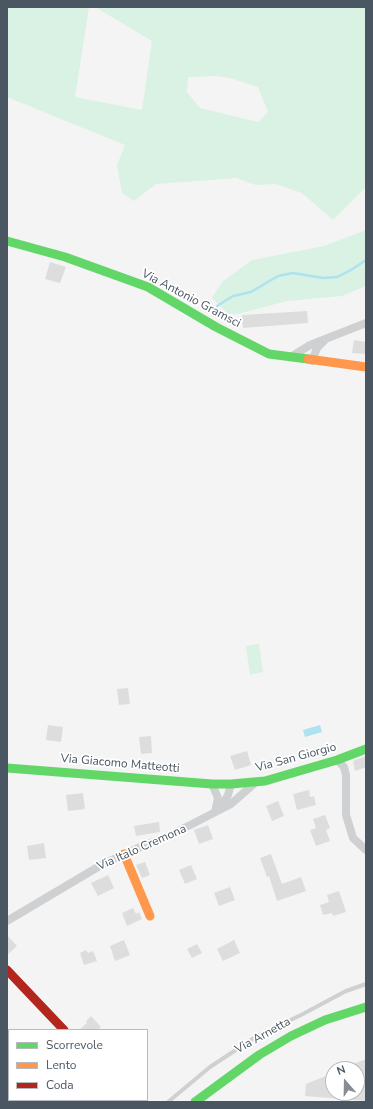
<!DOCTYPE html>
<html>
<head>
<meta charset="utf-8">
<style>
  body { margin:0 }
  #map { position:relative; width:373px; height:1109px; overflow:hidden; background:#f4f4f4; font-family:"Nunito Sans",sans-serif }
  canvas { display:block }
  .frame { position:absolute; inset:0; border:8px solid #4a5661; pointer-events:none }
  .legend { position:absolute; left:8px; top:1029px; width:140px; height:72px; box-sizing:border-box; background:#fff; border:1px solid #b7bbc0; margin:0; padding:5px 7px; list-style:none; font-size:12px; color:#4a5661 }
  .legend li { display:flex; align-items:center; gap:8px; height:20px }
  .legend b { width:20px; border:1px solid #b7bbc0 }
  .north { position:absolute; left:325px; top:1061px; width:40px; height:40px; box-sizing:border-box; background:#fff; border:1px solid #b7bbc0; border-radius:50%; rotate:340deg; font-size:11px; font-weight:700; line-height:16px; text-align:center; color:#4a5661 }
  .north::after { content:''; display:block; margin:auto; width:14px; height:18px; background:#868d94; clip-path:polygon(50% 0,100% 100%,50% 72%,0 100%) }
</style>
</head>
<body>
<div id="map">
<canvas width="373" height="1109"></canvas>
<div class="frame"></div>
<ul class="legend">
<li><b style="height:5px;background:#63d668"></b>Scorrevole</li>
<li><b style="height:5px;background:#ff974d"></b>Lento</li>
<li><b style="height:5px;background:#b3261e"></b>Coda</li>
</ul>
<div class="north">N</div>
</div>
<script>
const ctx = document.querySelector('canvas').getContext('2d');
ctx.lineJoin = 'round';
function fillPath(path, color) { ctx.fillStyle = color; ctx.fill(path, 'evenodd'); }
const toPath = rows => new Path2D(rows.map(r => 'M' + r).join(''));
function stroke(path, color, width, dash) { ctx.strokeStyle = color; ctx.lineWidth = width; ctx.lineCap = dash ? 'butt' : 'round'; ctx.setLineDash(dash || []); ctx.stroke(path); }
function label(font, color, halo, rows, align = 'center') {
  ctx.font = font + ' "Nunito Sans",sans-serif'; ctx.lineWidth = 3.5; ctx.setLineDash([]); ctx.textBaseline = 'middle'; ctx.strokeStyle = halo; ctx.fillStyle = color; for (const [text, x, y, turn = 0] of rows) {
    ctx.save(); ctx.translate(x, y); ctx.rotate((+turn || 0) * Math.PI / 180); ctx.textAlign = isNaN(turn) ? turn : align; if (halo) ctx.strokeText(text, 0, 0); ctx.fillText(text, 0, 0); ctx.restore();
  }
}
const green = toPath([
  [7,7,89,7,75,97,142,110,152,41,95,7,366,7,366,187,333,220,302,193,275,184,256,185,236,178,156,184,134,201,122,193,117,165,125,145,7,97],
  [216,76,230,78,258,87,268,112,258,122,200,108,187,92,188,77],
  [366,230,366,286,342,296,287,301,238,314,228,314,212,298,222,282,252,260,324,246],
  [259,644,263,672,250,675,246,646]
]);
const water = toPath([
  [320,725,322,732,305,737,303,730]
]);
const stream = toPath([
  [217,306,233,296,251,292,278,276,293,273,323,278,337,277,351,270,366,260]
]);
const building = toPath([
  [50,262,66,267,60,283,45,279],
  [307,311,308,323,243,328,242,315],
  [354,340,366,342,366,354,352,353],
  [128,688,130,704,119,705,117,689],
  [48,725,63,727,61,742,46,740],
  [151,736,152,753,141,754,139,737],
  [247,751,251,765,235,770,230,756],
  [366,756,366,767,355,771,353,761],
  [309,790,310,797,314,796,316,805,297,810,293,794],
  [83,793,85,809,68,811,66,795],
  [278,801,284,816,272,821,266,806],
  [325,815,330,828,326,830,330,841,316,846,310,830,316,828,313,819],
  [159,822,160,832,136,836,134,826],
  [208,825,213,839,199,844,194,830],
  [44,843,46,858,29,860,27,846],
  [271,854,282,884,301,877,306,891,277,901,269,876,267,877,260,858],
  [145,862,150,875,142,878,136,865],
  [191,865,197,879,185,884,179,870],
  [108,875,114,888,98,896,91,883],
  [230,887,235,900,219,906,214,893],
  [339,891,346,912,333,916,332,913,323,915,320,905,329,902,327,895],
  [133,908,136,914,139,912,142,919,127,926,122,913],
  [7,935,17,946,7,955],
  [124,940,130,955,115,961,110,946],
  [234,940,240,953,223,961,217,949],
  [197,944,202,953,192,958,187,949],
  [86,950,88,953,93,951,97,961,84,965,80,953],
  [91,1016,101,1027,98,1030,79,1030,87,1023,86,1021],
  [366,1059,366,1101,305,1096,306,1084,333,1073,333,1093,357,1093,357,1069,341,1069]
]);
const lane = toPath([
  [168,1102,210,1067,257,1036,301,1015,346,991,366,984]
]);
const street = toPath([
  [291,357,310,345,366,323],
  [312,361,317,348,324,341],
  [337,760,344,767,346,775,346,815,353,838,366,850],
  [212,784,218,798,215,812],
  [220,809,228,795,231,784],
  [7,921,103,864,145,845,167,837,231,804,256,782],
  [132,1100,134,1102]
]);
const fast = toPath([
  [7,241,65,257,148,287,216,327,269,354,308,359],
  [7,768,212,784,231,784,265,781,337,760,366,749],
  [195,1102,259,1055,291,1036,325,1020,366,1007]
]);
const slow = toPath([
  [308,359,366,367],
  [124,854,150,916]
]);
const jam = toPath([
  [7,970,64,1030]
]);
const streetNames = [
  ["Via Antonio Gramsci",191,299,28],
  ["Via San Giorgio",296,758,-15],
  ["Via Giacomo Matteotti",120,764,5],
  ["Via Italo Cremona",142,848,-24],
  ["Via Arnetta",263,1036,-29]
];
fillPath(green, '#d9f2e3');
fillPath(water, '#aee2f0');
stroke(stream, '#aee2f0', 2.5);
fillPath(building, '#ddddde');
stroke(lane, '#ced0d2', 4);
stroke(street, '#ced0d2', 8);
stroke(fast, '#63d668', 9);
stroke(slow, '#ff974d', 9);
stroke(jam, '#b3261e', 9);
label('12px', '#4a5661', '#fff', streetNames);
</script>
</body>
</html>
